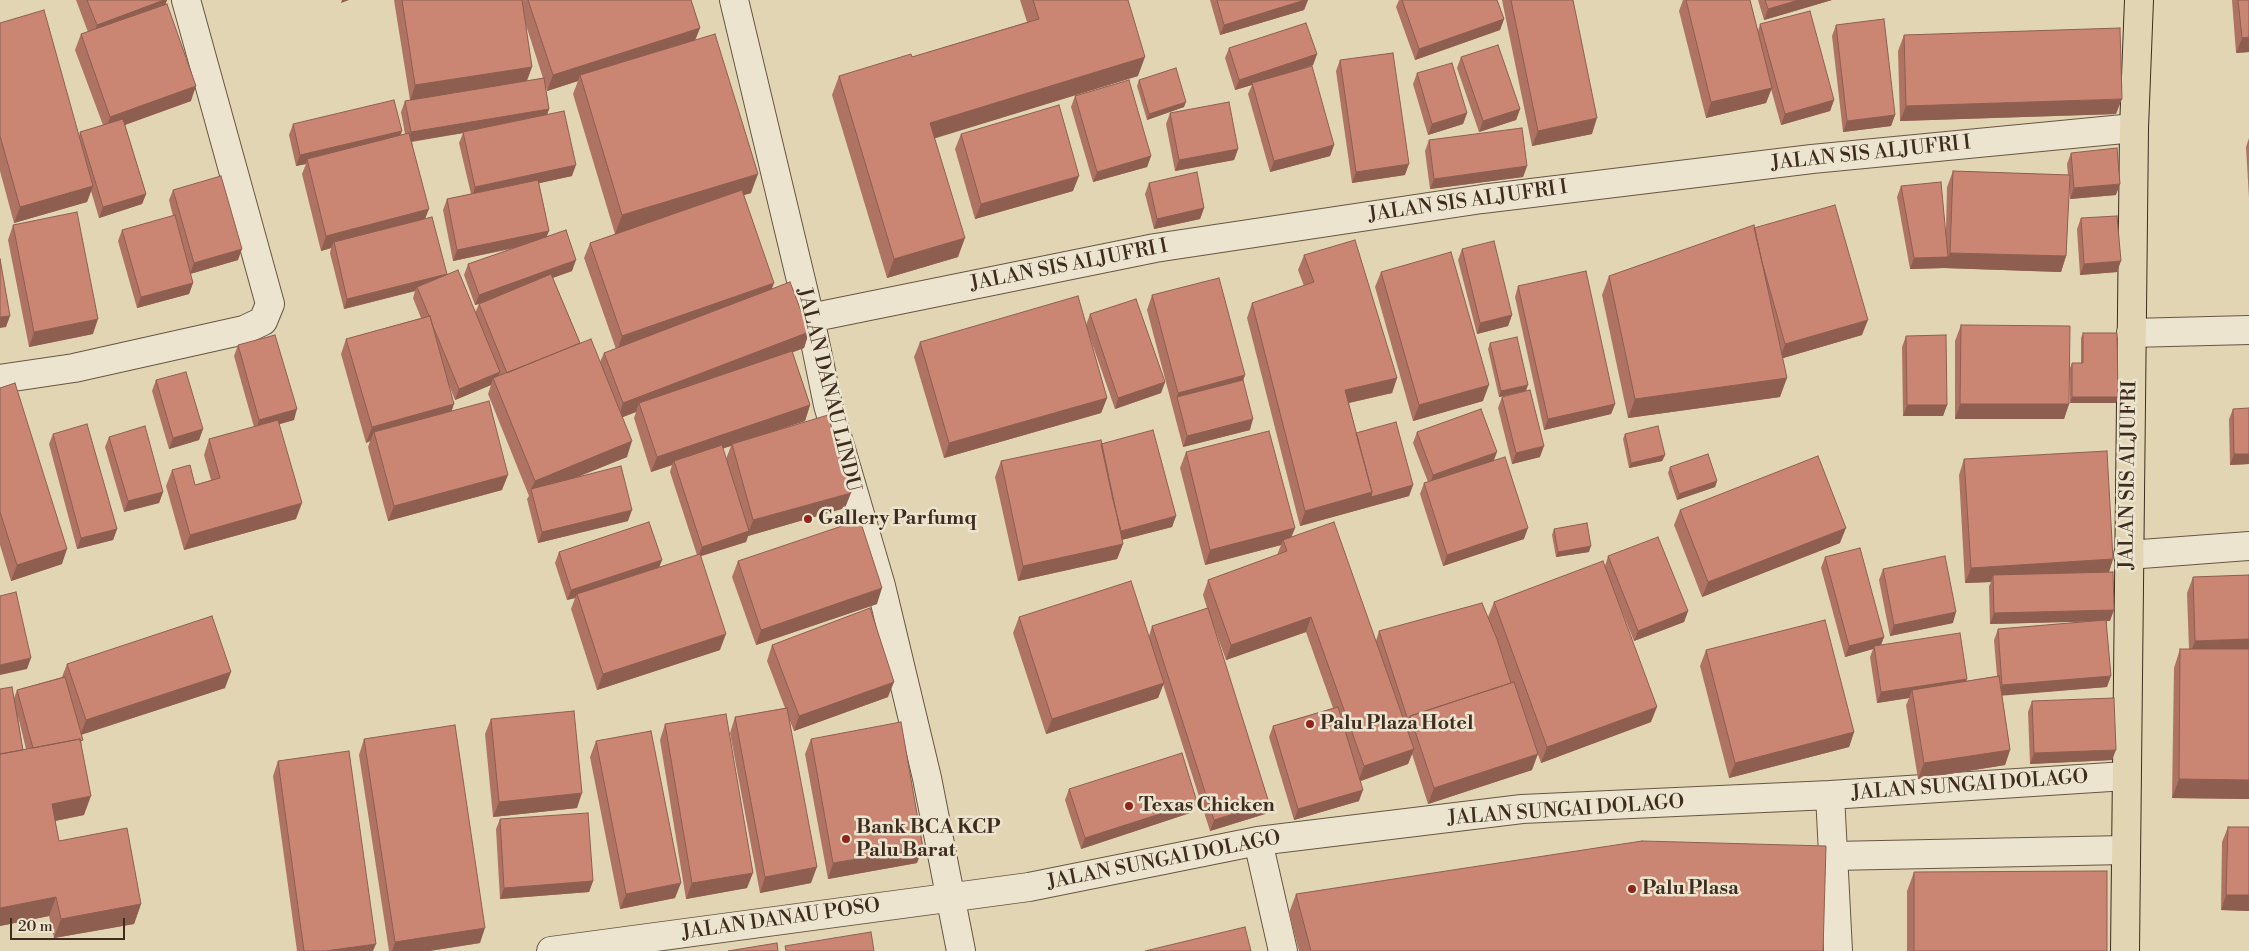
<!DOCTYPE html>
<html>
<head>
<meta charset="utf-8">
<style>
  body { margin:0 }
  #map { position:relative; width:2249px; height:951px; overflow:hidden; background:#e2d5b4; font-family:"Libre Bodoni",serif }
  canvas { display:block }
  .scale { position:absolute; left:10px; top:918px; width:115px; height:22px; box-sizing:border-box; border:2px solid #3e2c1e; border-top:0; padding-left:6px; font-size:15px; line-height:18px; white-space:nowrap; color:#3e2c1e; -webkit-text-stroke:4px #ece4ce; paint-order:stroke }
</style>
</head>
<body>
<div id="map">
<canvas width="2249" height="951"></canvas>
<div class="scale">20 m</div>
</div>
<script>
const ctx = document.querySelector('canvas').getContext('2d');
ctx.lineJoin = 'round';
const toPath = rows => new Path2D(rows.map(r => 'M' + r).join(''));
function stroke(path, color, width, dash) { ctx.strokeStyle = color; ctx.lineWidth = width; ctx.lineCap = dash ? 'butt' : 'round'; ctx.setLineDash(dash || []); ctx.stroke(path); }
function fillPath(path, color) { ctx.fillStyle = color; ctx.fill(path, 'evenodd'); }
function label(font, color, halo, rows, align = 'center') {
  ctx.font = font + ' "Libre Bodoni",serif'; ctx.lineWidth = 5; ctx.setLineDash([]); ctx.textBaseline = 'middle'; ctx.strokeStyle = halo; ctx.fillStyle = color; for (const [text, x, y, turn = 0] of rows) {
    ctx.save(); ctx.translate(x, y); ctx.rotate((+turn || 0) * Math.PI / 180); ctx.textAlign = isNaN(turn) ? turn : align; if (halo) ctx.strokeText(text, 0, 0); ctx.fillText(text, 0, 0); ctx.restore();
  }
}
const minor = toPath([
  [734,0,810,318,828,405,881,586,927,778,961,951],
  [810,318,1155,248,1482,199,1812,159,2134,128],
  [2131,333,2249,330],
  [0,379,74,368,244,330,263,321,270,304,186,0],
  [2128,555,2249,546],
  [1830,795,1838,951],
  [1258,841,1283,951],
  [1833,856,2125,850],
  [551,951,1029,887,1258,841,1522,809,1830,795,2126,776]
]);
const major = toPath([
  [2125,951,2134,128,2139,0]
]);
const wall = toPath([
  [76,0,167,0,165,4,191,101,125,125,146,194,142,204,99,218,91,191,87,202,14,223,0,171,0,23,79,136,80,132,103,125,75,50,81,34,88,32],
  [394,0,691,0,700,28,695,40,751,193,744,195,772,289,809,332,804,348,792,352,810,405,805,421,770,432,845,508,748,536,746,542,701,556,720,650,597,690,571,609,575,598,567,600,555,563,559,552,662,560,659,567,697,555,670,472,672,465,651,472,634,418,636,412,622,417,627,457,574,478,628,521,538,543,527,499,529,496,488,394,491,385,455,400,449,385,452,411,502,490,388,521,368,447,370,441,366,443,341,354,346,339,421,318,413,298,415,291,344,309,330,253,331,248,321,251,302,174,306,164,296,166,289,135,293,124,402,131,400,135,405,134,401,112,405,101,410,100],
  [525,22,543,78,527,81,532,67],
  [578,81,573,94,615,234,590,243,584,258,616,349,604,353,600,362,580,343,553,278,572,271,546,236,549,231,539,183,572,176,547,115,549,109,545,83,547,91],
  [463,133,459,143,471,194,447,199,443,210,453,261,515,248,468,264,464,275,475,305,479,304,475,313,446,275,447,274,425,219,412,142],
  [731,446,726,459,723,448],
  [1020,0,1128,0,1138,76,934,138,958,257,887,278,832,95,839,76,912,57,1027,22],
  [1210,0,1308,0,1304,10,1220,35],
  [1399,0,1497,0,1504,19,1500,30,1415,60,1396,7],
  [1502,0,1573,0,1592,134,1532,146],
  [1683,0,1750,0,1758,31,1760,24,1834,100,1830,111,1781,125,1771,89,1766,103,1706,118,1679,11],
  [1758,0,1832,0,1764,20],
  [2232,0,2249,0,2249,52,2236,53],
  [1836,25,1895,115,1891,126,1843,132,1832,36],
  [1904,35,2116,114,1900,121,1898,51],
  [1229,48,1317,54,1313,65,1287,73,1334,145,1330,156,1270,172,1248,94,1252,85,1235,90,1225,58],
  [1461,57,1520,109,1516,120,1479,132,1457,68],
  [1340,60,1405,175,1352,183,1336,71],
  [1417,73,1467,113,1463,124,1428,135,1413,84],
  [1139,80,1184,107,1147,120,1137,86],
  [1075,96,1151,156,1147,167,1093,182,1071,107],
  [1170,113,1238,149,1234,160,1175,171,1166,124],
  [961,134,1073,191,975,219,955,149],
  [2249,138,2249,198,2246,147],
  [1429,140,1527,166,1523,177,1430,189,1425,151],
  [2071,153,2116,195,2070,199,2069,186,2066,256,2061,272,1944,268,1910,269,1897,197,1901,186,1946,230,1947,187,1953,171,2068,175,2067,164],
  [1149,183,1204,208,1200,219,1154,229,1145,194],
  [173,190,238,260,190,274,193,283,189,294,137,308,118,241,122,230,173,216,169,200],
  [2081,218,2117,272,2080,275,2077,229],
  [13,225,93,334,29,347,8,240],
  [1754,228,1862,335,1783,358,1780,397,1628,418,1602,295,1609,276],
  [1462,249,1512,315,1508,326,1477,334,1458,260],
  [1304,255,1397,378,1392,393,1349,403,1356,433,1413,485,1409,496,1300,526,1247,318,1252,303,1304,286,1298,270],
  [1381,272,1483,401,1413,421,1375,287],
  [1518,286,1615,404,1611,414,1544,430,1515,297],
  [1152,295,1245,375,1243,380,1250,430,1183,447,1147,310],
  [1090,314,1165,382,1161,393,1115,409,1086,326,1107,398,1101,413,944,458,914,357,920,342,1086,325],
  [1961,325,2069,404,2064,419,1955,419,1955,341],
  [2083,333,2116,403,2070,403,2070,368,2072,363,2081,363,2081,338],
  [1906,336,1947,405,1943,416,1903,416,1902,347],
  [1490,343,1526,391,1499,397,1488,349],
  [238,345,294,420,279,424,296,519,184,550,166,486,172,470,195,485,211,480,204,455,209,439,254,427,234,356],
  [156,380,203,429,199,440,169,449,152,391],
  [0,388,62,564,11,581,0,545],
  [1502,397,1540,457,1512,464,1498,408],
  [2233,409,2249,464,2230,465,2229,419],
  [1417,432,1494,460,1524,539,1443,566,1420,494,1424,483,1428,482,1413,443],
  [53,434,117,529,113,540,77,549,49,444],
  [1625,434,1665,455,1662,461,1629,468,1623,439],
  [109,437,163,492,159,503,124,512,105,447],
  [1101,444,1176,516,1172,527,1122,540,1123,544,1117,559,1018,581,995,477,1001,461],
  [1186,452,1295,528,1291,537,1376,641,1379,631,1488,617,1494,602,1605,566,1608,556,1688,611,1684,622,1634,641,1614,592,1651,722,1541,763,1534,743,1532,770,1428,804,1412,754,1408,764,1360,781,1359,801,1294,820,1269,737,1273,726,1333,708,1306,632,1226,660,1210,616,1269,803,1265,814,1210,831,1163,684,1158,698,1046,734,1013,633,1019,617,1149,636,1152,626,1207,608,1203,595,1208,580,1277,555,1281,545,1205,565,1180,468],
  [1964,459,2113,559,2109,572,2110,621,2107,621,2107,687,2002,695,2010,750,2005,765,1918,779,1906,705,1909,698,1877,703,1870,657,1873,649,1845,657,1821,568,1825,557,1884,637,1881,645,1967,679,1966,681,1997,676,1994,640,1998,629,2095,621,1990,624,1989,586,1991,582,1965,583,1959,475],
  [1670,467,1717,481,1715,487,1677,500,1668,473],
  [1680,510,1840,543,1702,597,1674,525],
  [1554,529,1589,552,1556,557,1552,535],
  [738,561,877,604,756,645,732,577],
  [1883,569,1953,623,1890,636,1879,580],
  [2249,575,2249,799,2172,798,2174,668,2180,649,2189,649,2187,593,2193,577],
  [772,645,888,697,794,731,790,721,811,883,760,893,730,733,735,717,785,708,767,661],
  [1706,650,1854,732,1849,747,1729,778,1700,666],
  [67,664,225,688,81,735,84,815,55,821,59,841,141,904,134,924,54,938,49,916,0,926,0,689,14,698,17,690,62,677],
  [18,716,26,749,23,750],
  [2032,701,2112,760,2030,764,2028,712],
  [491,719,577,808,493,817,485,734],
  [665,724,747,888,686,899,660,740],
  [364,739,480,943,429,951,389,951,359,755],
  [811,739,917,863,828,879,805,754],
  [596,741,675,898,620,909,590,757],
  [278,761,373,951,297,951,273,776],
  [1069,789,1197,802,1193,812,1081,849,1065,800],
  [500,819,593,881,589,892,500,899,496,829],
  [2228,827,2249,911,2221,910,2222,842],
  [1914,872,2107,951,1907,951,1907,891],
  [1296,894,1823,951,1299,951,1289,913]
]);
const shadedWall = toPath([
  [164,0,167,0,162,14,91,40,97,25],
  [342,0,349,0,341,3],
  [1305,0,1308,0,1304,10,1220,35,1224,25],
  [1799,0,1832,0,1764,20,1768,9],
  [1504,19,1500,30,1415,60,1419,49],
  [700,28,694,43,580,75,578,81,547,91,553,75],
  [2249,37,2249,52,2236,53,2242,38],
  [1317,54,1313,65,1253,85,1252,83,1252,85,1235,90,1239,80],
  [1145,57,1138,76,923,142,930,123],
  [532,67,526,82,410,101,415,85],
  [196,86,191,101,105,132,110,117],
  [1772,88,1766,103,1706,118,1711,102],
  [2122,99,2116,114,1900,121,1906,106],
  [1834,100,1830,111,1781,125,1785,114],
  [1186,102,1184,107,1147,120,1149,114],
  [549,109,545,120,407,142,411,132],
  [1520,109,1516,120,1479,132,1483,121],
  [1467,113,1463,124,1428,135,1432,124],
  [1895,115,1891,126,1843,132,1847,121],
  [1597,118,1592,134,1532,146,1538,131],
  [402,131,398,142,307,159,306,164,296,166,300,155],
  [1334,145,1330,156,1270,172,1274,161],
  [1238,149,1234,160,1175,171,1179,160],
  [1151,156,1147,167,1093,182,1097,172],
  [1409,164,1405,175,1352,183,1356,172],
  [576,165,572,176,472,198,475,187],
  [1527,166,1523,177,1430,189,1434,179],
  [758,174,751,193,615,234,622,215],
  [1079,176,1073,191,975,219,981,204],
  [2120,184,2116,195,2070,199,2074,188],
  [93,186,87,202,14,223,20,207],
  [146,194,142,204,99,218,103,207],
  [1204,208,1200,219,1154,229,1157,219],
  [429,209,423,224,334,242,331,248,321,251,326,236],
  [549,231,545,241,453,261,457,250],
  [965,238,958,257,887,278,894,259],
  [242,249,238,260,190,274,194,263],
  [1950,253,2066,256,2061,272,1944,268,1910,269,1914,258,1948,257],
  [576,260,572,271,475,305,479,295],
  [2121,261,2117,272,2080,275,2084,264],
  [447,274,443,285,417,287,415,291,344,309,347,299],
  [193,283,189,294,137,308,141,297],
  [774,283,768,299,617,352,622,336],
  [1512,315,1508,326,1477,334,1480,323],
  [10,316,6,327,0,328,0,317],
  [98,319,93,334,29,347,34,332],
  [1868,320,1862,335,1780,359,1785,344],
  [809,332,804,348,641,410,639,403,636,412,618,419,623,403],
  [500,372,496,382,493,378,491,385,455,400,459,389],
  [1245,375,1239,391,1177,397,1178,393],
  [1397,378,1392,393,1339,405,1345,390],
  [1787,378,1780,397,1628,418,1635,399],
  [1165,382,1161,393,1115,409,1118,398],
  [1489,385,1483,401,1413,421,1419,405],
  [1528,385,1526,391,1499,397,1501,391],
  [2072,397,2118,397,2116,403,2070,403],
  [1107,398,1101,413,944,458,949,443],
  [454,404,449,419,374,432,370,441,366,443,372,427],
  [1615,404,1611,414,1544,430,1548,419],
  [1960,404,2069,404,2064,419,1955,419],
  [810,405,805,421,732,445,732,444,731,446,675,464,674,461,672,465,651,472,657,457],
  [1907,405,1947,405,1943,416,1903,416],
  [297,409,294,420,256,431,259,420],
  [1253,419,1250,430,1183,447,1187,436],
  [203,429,199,440,169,449,173,438],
  [632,441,627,457,533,495,531,489,535,481],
  [1544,446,1540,457,1512,464,1516,453],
  [1497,452,1493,463,1429,486,1433,475],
  [2234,454,2249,454,2249,464,2230,465],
  [1665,455,1662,461,1629,468,1631,463],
  [508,475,502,490,388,521,394,506],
  [1717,481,1715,487,1677,500,1679,494],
  [1413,485,1409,496,1300,526,1305,511,1372,492],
  [163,492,159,503,124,512,128,501],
  [851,493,845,508,748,536,746,542,698,557,702,547,749,531,753,520],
  [302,503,296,519,184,550,190,535],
  [632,510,628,521,538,543,542,532],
  [1176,516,1172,527,1117,541,1121,531],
  [1295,528,1289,543,1283,540,1281,545,1205,565,1210,550],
  [1528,528,1524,539,1443,566,1447,555],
  [1846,528,1840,543,1702,597,1708,582],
  [117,529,113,540,77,549,81,538],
  [1123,544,1117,559,1018,581,1023,566],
  [1591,546,1589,552,1556,557,1558,552],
  [67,549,62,564,11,581,17,565],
  [2113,559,2108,575,1993,575,1991,582,1965,583,1971,568],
  [662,560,658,570,577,594,575,598,567,600,571,590],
  [882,588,877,604,756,645,761,630],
  [2114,610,2110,621,1990,624,1994,613],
  [1688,611,1684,622,1634,641,1638,631],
  [1956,612,1953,623,1890,636,1894,625],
  [1311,617,1306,632,1226,660,1231,645],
  [726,634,720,650,597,690,603,674],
  [1884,637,1880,647,1874,646,1873,649,1845,657,1849,646],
  [2249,639,2249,654,2189,656,2195,641],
  [31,658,27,669,0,675,0,665],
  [231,672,225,688,80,735,86,720],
  [2111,676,2107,687,1998,696,2002,685],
  [1967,679,1963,690,1912,690,1909,698,1877,703,1881,692],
  [894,682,888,697,794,731,799,716],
  [1164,683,1158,698,1046,734,1052,719],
  [1657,707,1651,722,1541,763,1547,747],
  [1854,732,1849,747,1729,778,1735,763],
  [1414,749,1408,764,1358,782,1364,766],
  [2010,750,2005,765,1918,779,1924,763],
  [2116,750,2112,760,2030,764,2034,753],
  [1538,754,1532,770,1428,804,1434,788],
  [2179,779,2249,780,2249,799,2172,798],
  [1363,790,1359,801,1294,820,1298,809],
  [582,793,577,808,493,817,499,802],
  [91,796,84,815,45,823,52,804],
  [1197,802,1193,812,1081,849,1085,838],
  [1269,803,1265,814,1210,831,1214,820],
  [923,848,917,863,828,879,833,863],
  [817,867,811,883,760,893,765,877],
  [753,873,747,888,686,899,692,883],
  [593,881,589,892,500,899,504,888],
  [681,883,675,898,620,909,626,894],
  [2226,895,2249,895,2249,911,2221,910],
  [56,897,49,916,0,926,0,908],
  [141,904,134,924,54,938,61,919],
  [485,928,480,943,429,951,392,951,395,942],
  [376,944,373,951,325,951]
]);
const building = toPath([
  [87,0,164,0,97,25,87,0],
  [402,0,522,0,532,67,415,85,402,0],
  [528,0,691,0,700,28,553,75,528,0],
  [1033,0,1128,0,1145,57,930,123,965,238,894,259,839,76,911,54,912,57,1039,19,1033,0],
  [1217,0,1305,0,1224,25,1217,0],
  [1402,0,1497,0,1504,19,1419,49,1402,0],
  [1511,0,1573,0,1597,118,1538,131,1511,0],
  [1686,0,1750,0,1772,88,1711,102,1686,0],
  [1765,0,1799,0,1768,9,1765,0],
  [2238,0,2249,0,2249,37,2242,38,2238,0],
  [167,4,196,86,110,117,81,34,167,4],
  [44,10,93,186,20,207,0,136,0,23,44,10],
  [1810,11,1834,100,1785,114,1760,24,1810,11],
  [1884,19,1895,115,1847,121,1836,25,1884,19],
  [1306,23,1317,54,1239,80,1229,48,1306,23],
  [2120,28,2122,99,1906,106,1904,35,2120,28],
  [715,34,758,174,622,215,580,75,715,34],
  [1498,45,1520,109,1483,121,1461,57,1498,45],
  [1393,53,1409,164,1356,172,1340,60,1393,53],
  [1452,63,1467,113,1432,124,1417,73,1452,63],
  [1312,66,1334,145,1274,161,1252,83,1312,66],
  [1176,68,1186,102,1149,114,1139,80,1176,68],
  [544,78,549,109,411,132,405,101,544,78],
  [1129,80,1151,156,1097,172,1075,96,1129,80],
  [394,100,402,131,300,155,293,124,394,100],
  [1229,102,1238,149,1179,160,1170,113,1229,102],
  [1059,105,1079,176,981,204,961,134,1059,105],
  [564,111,576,165,475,187,463,132,564,111],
  [123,119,146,194,103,207,80,132,123,119],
  [1522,128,1527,166,1434,179,1429,140,1522,128],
  [409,133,429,209,326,236,307,159,409,133],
  [2117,148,2120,184,2074,188,2071,153,2117,148],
  [1953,171,2070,175,2066,256,1950,253,1953,171],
  [1197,172,1204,208,1157,219,1149,183,1197,172],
  [221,176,242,249,194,263,173,190,221,176],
  [538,180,549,231,457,250,447,199,538,180],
  [1941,182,1948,257,1914,258,1901,186,1941,182],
  [742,190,774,283,622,336,590,243,742,190],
  [1835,205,1868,320,1785,344,1762,262,1754,228,1835,205],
  [77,212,98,319,34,332,13,225,77,212],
  [175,215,193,283,141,297,122,230,175,215],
  [2117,216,2121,261,2084,264,2081,218,2117,216],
  [432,217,447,274,347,299,334,242,432,217],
  [1754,225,1787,378,1635,399,1609,276,1754,225],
  [566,230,576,260,479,295,468,264,566,230],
  [1355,240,1397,378,1345,390,1372,492,1305,511,1252,303,1314,282,1304,255,1355,240],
  [1494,241,1512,315,1480,323,1462,249,1494,241],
  [1451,252,1489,385,1419,405,1381,272,1451,252],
  [0,259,10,316,0,317,0,259],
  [458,270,500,372,459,389,432,324,430,316,429,316,417,287,458,270],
  [1586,271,1615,404,1548,419,1518,286,1586,271],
  [551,274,580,343,507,373,479,304,551,274],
  [1219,278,1245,375,1178,393,1152,295,1219,278],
  [790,282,809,332,623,403,604,353,790,282],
  [1078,296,1107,398,949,443,920,342,1078,296],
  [1136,299,1165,382,1118,398,1090,314,1136,299],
  [430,316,454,404,372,427,346,339,430,316],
  [1961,325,2070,326,2069,404,1960,404,1961,325],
  [2083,333,2117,333,2118,397,2072,397,2072,363,2083,363,2083,333],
  [275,335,297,409,259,420,238,345,275,335],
  [1946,335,1947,405,1907,405,1906,336,1946,335],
  [1517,337,1528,385,1501,391,1490,343,1517,337],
  [591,339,632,441,535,481,493,378,591,339],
  [792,351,810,405,657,457,639,403,792,351],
  [186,372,203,429,173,438,156,380,186,372],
  [1243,380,1253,419,1187,436,1177,397,1243,380],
  [15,383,67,549,17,565,0,512,0,388,15,383],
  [1530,390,1544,446,1516,453,1502,397,1530,390],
  [489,401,508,475,394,506,374,432,489,401],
  [2249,408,2249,454,2234,454,2233,409,2249,408],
  [1481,409,1497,452,1433,475,1417,432,1481,409],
  [828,415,851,493,753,520,732,444,828,415],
  [278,420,302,503,190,535,172,470,190,465,195,485,220,478,209,439,278,420],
  [1396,422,1413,485,1371,497,1372,492,1356,433,1396,422],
  [87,424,117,529,81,538,53,434,87,424],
  [145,426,163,492,128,501,109,437,145,426],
  [1658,426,1665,455,1631,463,1625,434,1658,426],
  [1153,430,1176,516,1121,531,1113,500,1101,444,1153,430],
  [1269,431,1295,528,1210,550,1186,452,1269,431],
  [1101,440,1123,544,1023,566,1001,461,1101,440],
  [722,445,749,531,702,547,674,461,722,445],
  [2107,451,2113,559,1971,568,1964,459,2107,451],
  [1708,454,1717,481,1679,494,1670,467,1708,454],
  [1818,456,1846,528,1708,582,1680,510,1818,456],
  [1505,457,1528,528,1447,555,1424,483,1505,457],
  [621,466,632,510,542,532,531,489,621,466],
  [860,520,882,588,761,630,738,561,860,520],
  [649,522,662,560,571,590,559,552,649,522],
  [1334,522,1414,749,1364,766,1311,617,1231,645,1208,580,1287,551,1283,540,1334,522],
  [1587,523,1591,546,1558,552,1554,529,1587,523],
  [1658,537,1688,611,1638,631,1608,556,1658,537],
  [1860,548,1884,637,1849,646,1825,557,1860,548],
  [700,554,726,634,603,674,577,594,700,554],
  [1945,556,1956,612,1894,625,1883,569,1945,556],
  [1603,561,1657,707,1547,747,1494,602,1603,561],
  [2113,572,2114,610,1994,613,1993,575,2113,572],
  [2249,575,2249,639,2195,641,2193,577,2249,575],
  [1131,581,1164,683,1052,719,1019,617,1131,581],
  [16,592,31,658,0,665,0,596,16,592],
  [1482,603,1497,639,1511,683,1410,716,1408,720,1379,631,1482,603],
  [870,608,894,682,799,716,772,645,870,608],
  [1208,608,1269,803,1214,820,1152,626,1208,608],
  [212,616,231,672,86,720,67,664,212,616],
  [1825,620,1854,732,1735,763,1706,650,1825,620],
  [2106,620,2111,676,2002,685,1998,629,2106,620],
  [1960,633,1967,679,1881,692,1874,646,1960,633],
  [2180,649,2249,649,2249,780,2179,779,2180,649],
  [1999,676,2010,750,1924,763,1912,690,1999,676],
  [65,677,83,740,80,741,80,739,33,748,17,690,65,677],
  [1514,682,1538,754,1434,788,1410,716,1514,682],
  [12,687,23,750,0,754,0,689,12,687],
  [2114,698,2116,750,2034,753,2032,701,2114,698],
  [1338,707,1363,790,1298,809,1273,726,1338,707],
  [787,708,817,867,765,877,735,717,787,708],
  [574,711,582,793,499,802,491,719,574,711],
  [726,714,753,873,692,883,665,724,726,714],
  [901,722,923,848,833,863,811,739,901,722],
  [455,725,485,928,395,942,364,739,455,725],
  [651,731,681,883,626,894,596,741,651,731],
  [80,739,91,796,52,804,59,841,127,828,141,904,61,919,56,897,0,908,0,754,80,739],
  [349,751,376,944,325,951,304,951,278,761,349,751],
  [1182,753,1197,802,1085,838,1069,789,1182,753],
  [588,813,593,881,504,888,500,819,588,813],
  [2228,827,2249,827,2249,895,2226,895,2228,827],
  [1642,841,1826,846,1823,951,1311,951,1296,894,1642,841],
  [2107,871,2107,951,1914,951,1914,872,2107,871],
  [1245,927,1251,951,1145,951,1245,927],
  [871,932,874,951,786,951,785,946,871,932],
  [777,943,778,951,728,951,777,943]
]);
const markers = [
  [808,519,5,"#8f2418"],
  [1310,724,5,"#8f2418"],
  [1129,806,5,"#8f2418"],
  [846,839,5,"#8f2418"],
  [1632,889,5,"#8f2418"]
];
const streetNames = [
  ["JALAN SIS ALJUFRI I",1871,154,-6],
  ["JALAN SIS ALJUFRI I",1468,202,-8],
  ["JALAN SIS ALJUFRI I",1069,266,-11],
  ["JALAN DANAU LINDU",828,390,76],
  ["JALAN SIS ALJUFRI",2129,475,-89],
  ["JALAN SUNGAI DOLAGO",1970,786,-4],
  ["JALAN SUNGAI DOLAGO",1566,811,-4],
  ["JALAN SUNGAI DOLAGO",1164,861,-11],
  ["JALAN DANAU POSO",781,920,-8]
];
const poiNames = [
  ["Gallery Parfumq",818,519],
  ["Palu Plaza Hotel",1320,724],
  ["Texas Chicken",1139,806],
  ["Bank BCA KCP",856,828],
  ["Palu Barat",856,851],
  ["Palu Plasa",1642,889]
];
stroke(minor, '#675644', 30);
stroke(major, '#3e2c1e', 30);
stroke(minor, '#ece4ce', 28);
stroke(major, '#e2d5b4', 28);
fillPath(wall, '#af7363');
fillPath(shadedWall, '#8e5e50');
fillPath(building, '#cb8673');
stroke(building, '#8e5e50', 1);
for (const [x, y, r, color] of markers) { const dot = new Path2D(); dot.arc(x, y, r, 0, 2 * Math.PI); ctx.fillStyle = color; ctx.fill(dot); stroke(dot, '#ece4ce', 2); }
label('20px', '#3e2c1e', '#ece4ce', streetNames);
label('bold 20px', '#3e2c1e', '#ece4ce', poiNames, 'left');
</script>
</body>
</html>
